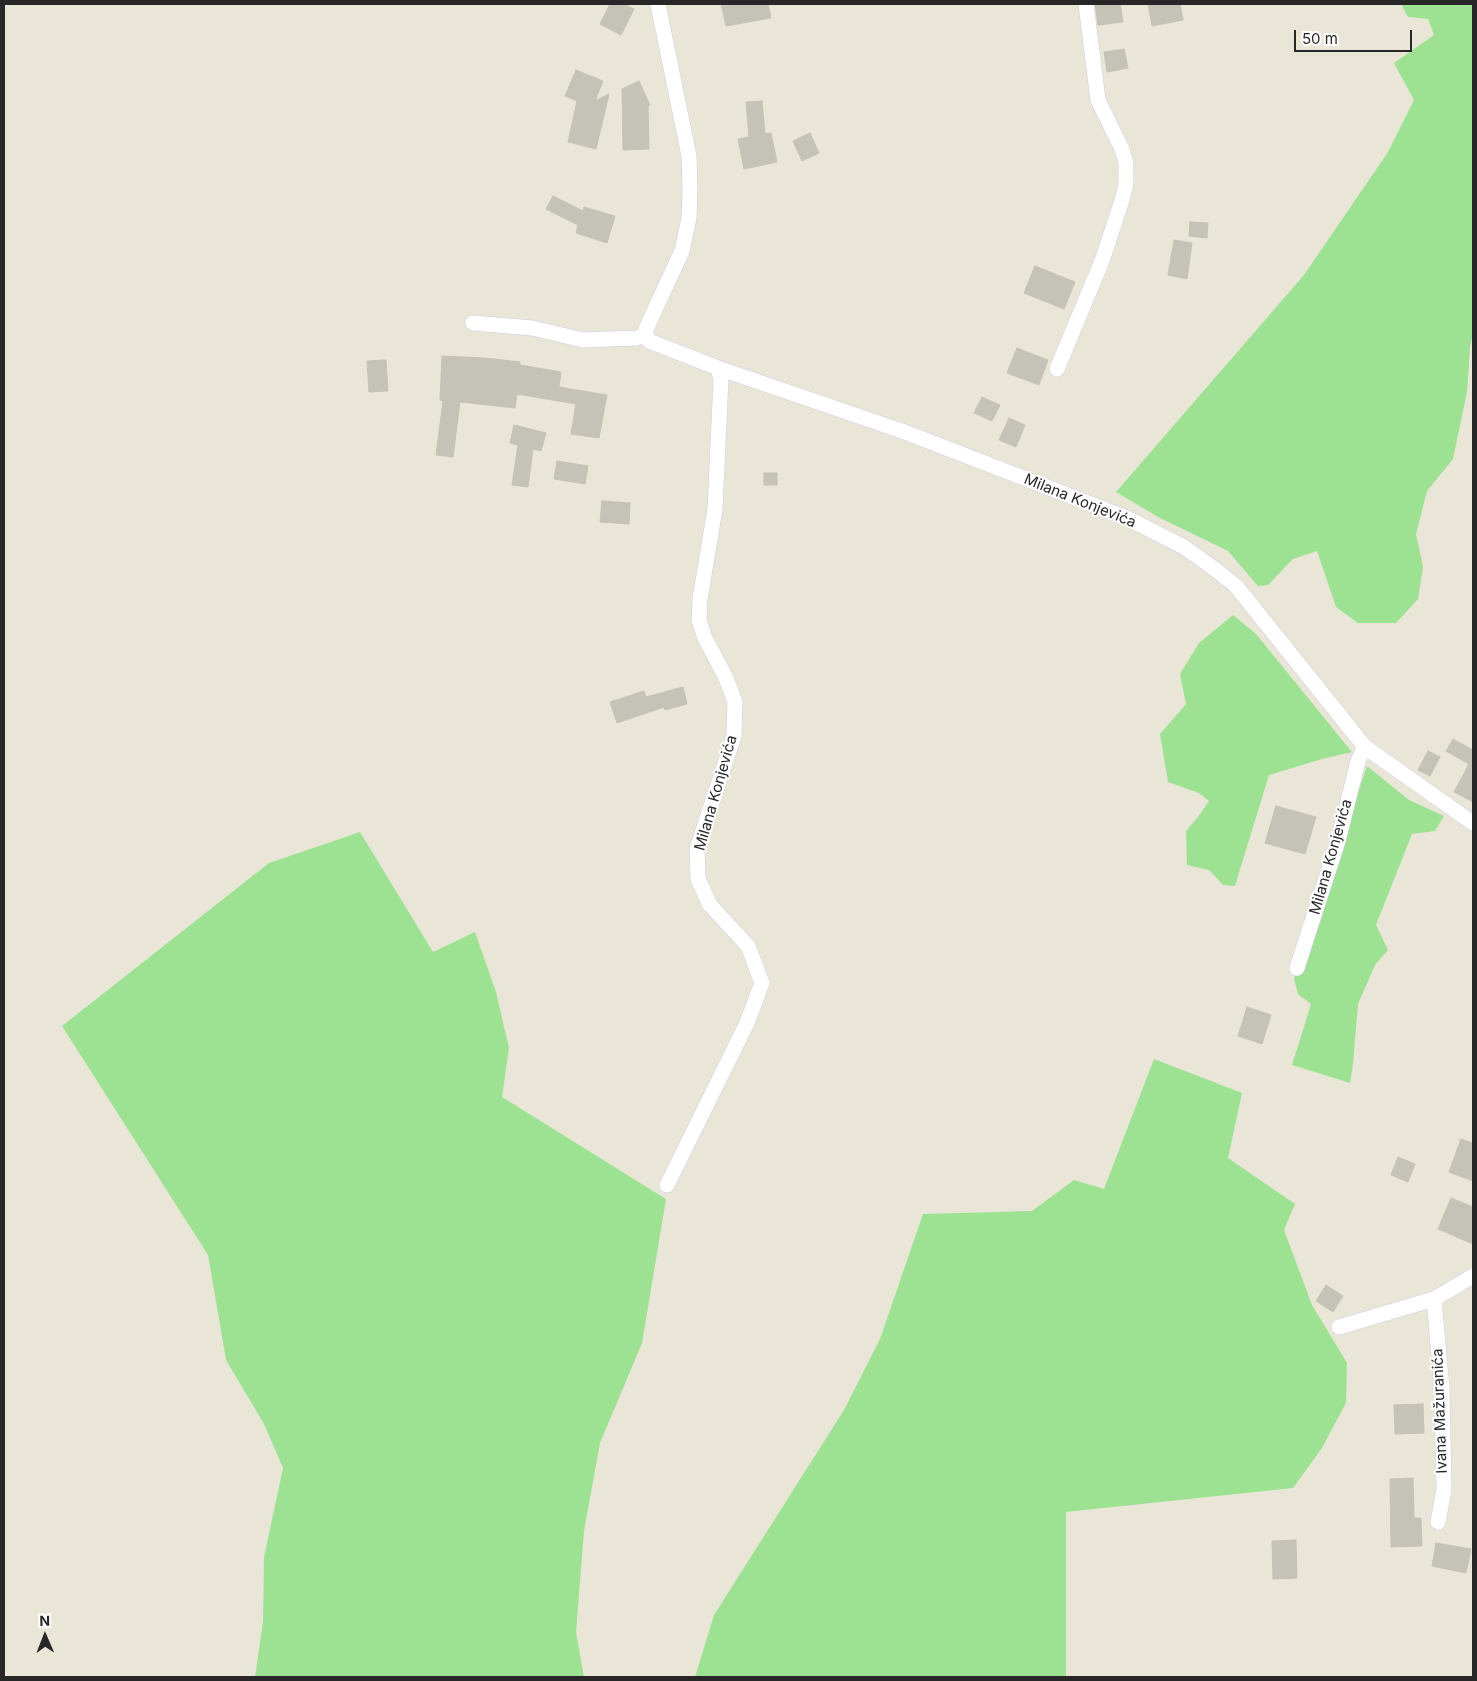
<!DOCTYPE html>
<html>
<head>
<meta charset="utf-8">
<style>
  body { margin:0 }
  #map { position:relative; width:1477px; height:1681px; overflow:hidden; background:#eae6d7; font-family:Inter,sans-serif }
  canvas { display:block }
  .frame { position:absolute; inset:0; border:5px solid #272727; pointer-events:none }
  .north { position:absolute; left:20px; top:1611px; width:50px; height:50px; -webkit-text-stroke:4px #fff; paint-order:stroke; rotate:359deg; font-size:14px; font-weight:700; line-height:20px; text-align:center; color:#272727 }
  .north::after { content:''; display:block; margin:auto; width:18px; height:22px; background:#272727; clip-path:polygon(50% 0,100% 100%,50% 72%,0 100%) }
  .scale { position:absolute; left:1294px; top:30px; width:118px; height:22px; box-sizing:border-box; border:2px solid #272727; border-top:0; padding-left:6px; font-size:15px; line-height:18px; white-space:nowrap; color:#272727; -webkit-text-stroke:4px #fff; paint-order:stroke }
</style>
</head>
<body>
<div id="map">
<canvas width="1477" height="1681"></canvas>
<div class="frame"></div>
<div class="north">N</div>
<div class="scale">50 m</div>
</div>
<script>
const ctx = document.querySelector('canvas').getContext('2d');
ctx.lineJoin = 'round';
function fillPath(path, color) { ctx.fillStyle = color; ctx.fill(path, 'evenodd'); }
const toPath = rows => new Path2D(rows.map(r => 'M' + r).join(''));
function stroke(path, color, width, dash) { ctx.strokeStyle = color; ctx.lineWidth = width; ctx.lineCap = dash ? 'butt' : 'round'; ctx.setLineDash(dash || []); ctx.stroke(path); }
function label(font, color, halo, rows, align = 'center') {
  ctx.font = font + ' Inter,sans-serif'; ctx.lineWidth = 4; ctx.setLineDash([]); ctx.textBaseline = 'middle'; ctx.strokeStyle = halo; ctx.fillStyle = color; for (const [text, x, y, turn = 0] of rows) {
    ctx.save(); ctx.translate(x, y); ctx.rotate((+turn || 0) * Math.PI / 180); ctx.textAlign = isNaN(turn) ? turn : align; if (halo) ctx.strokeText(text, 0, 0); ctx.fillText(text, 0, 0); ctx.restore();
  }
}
const green = toPath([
  [1401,4,1473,4,1473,335,1470,347,1467,392,1453,459,1427,491,1416,534,1423,567,1418,599,1396,623,1358,623,1336,607,1317,551,1293,559,1268,585,1258,586,1228,551,1160,518,1116,492,1304,275,1388,152,1414,100,1394,63,1434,35,1428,19,1408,17],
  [1233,615,1256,634,1352,752,1322,759,1269,775,1235,886,1223,885,1209,870,1187,865,1186,831,1198,817,1209,801,1199,793,1168,782,1160,734,1186,704,1180,674,1199,643],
  [1367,766,1409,800,1444,816,1435,831,1412,834,1376,925,1388,950,1375,965,1358,1004,1353,1064,1350,1083,1292,1065,1311,1004,1298,994,1294,979],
  [360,832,433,952,475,932,496,992,509,1048,502,1097,666,1199,642,1343,600,1443,584,1531,576,1632,584,1677,255,1677,263,1622,264,1557,283,1468,264,1424,226,1360,208,1255,62,1026,269,863],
  [1154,1059,1242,1093,1228,1158,1295,1204,1284,1230,1312,1305,1347,1363,1346,1403,1322,1448,1293,1488,1066,1512,1066,1677,695,1677,714,1615,844,1410,880,1339,923,1214,1032,1211,1074,1180,1104,1189]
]);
const building = toPath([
  [610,4,623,4,634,9,621,35,600,24,610,4],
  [721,4,768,4,771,18,726,26,721,4],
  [1095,4,1120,4,1123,22,1098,25,1095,4],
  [1148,4,1180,4,1183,20,1152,26,1148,4],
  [1124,49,1128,68,1107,72,1104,52,1124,49],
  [576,70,603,81,595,101,609,94,596,149,568,142,577,101,565,96,576,70],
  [639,81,650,105,648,106,649,149,623,150,622,89,639,81],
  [762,101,765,134,771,133,777,162,744,169,738,139,749,137,746,102,762,101],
  [810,133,819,153,802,161,793,141,810,133],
  [553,196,583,211,584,207,615,216,607,243,576,233,578,225,546,209,553,196],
  [1190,222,1208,223,1207,238,1189,236,1190,222],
  [1174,240,1192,243,1187,279,1168,275,1174,240],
  [1035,266,1075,282,1064,309,1024,293,1035,266],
  [1017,348,1048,360,1039,385,1007,373,1017,348],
  [442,356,485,358,520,362,520,365,561,372,559,387,607,395,599,438,571,434,576,404,517,394,515,408,460,402,453,457,436,455,443,401,440,400,442,356],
  [386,360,388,391,369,392,367,361,386,360],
  [982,397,1000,405,992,421,974,413,982,397],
  [1009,418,1025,425,1016,447,999,440,1009,418],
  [514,425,546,433,541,451,533,449,528,487,512,485,518,445,510,443,514,425],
  [557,461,588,466,585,484,554,479,557,461],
  [764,473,777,473,777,485,764,485,764,473],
  [602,501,630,503,629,524,600,522,602,501],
  [683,687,687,704,665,710,664,707,617,723,610,702,644,691,646,697,683,687],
  [1453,739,1473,750,1473,802,1454,792,1469,764,1446,751,1453,739],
  [1428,751,1440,757,1430,776,1418,770,1428,751],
  [1276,806,1316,817,1305,854,1265,843,1276,806],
  [1247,1007,1271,1015,1262,1044,1238,1036,1247,1007],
  [1461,1139,1473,1143,1473,1181,1449,1172,1461,1139],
  [1398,1157,1415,1164,1408,1182,1391,1175,1398,1157],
  [1451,1198,1473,1207,1473,1244,1438,1229,1451,1198],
  [1326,1285,1343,1296,1333,1312,1316,1301,1326,1285],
  [1423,1404,1424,1433,1395,1434,1394,1405,1423,1404],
  [1413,1478,1414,1518,1421,1518,1422,1546,1391,1547,1390,1479,1413,1478],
  [1296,1540,1297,1578,1273,1579,1272,1541,1296,1540],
  [1436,1543,1471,1549,1466,1573,1432,1566,1436,1543]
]);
const minor = toPath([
  [658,4,689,156,690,189,689,218,682,251,646,329,646,335,649,341,718,368,721,380,715,509,700,599,699,620,705,638,726,678,735,702,734,736,697,849,698,879,710,905,748,946,762,983,747,1023,667,1185],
  [473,323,532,328,583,340,637,338,646,335],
  [718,368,902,431,1127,518,1184,547,1216,570,1236,586,1365,747,1473,823],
  [1057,369,1102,261,1123,197,1126,182,1126,163,1122,149,1098,100,1086,4],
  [1297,968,1338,841,1358,761,1365,747],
  [1434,1299,1442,1389,1444,1490,1438,1522],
  [1339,1327,1434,1299,1473,1276]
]);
const streetNames = [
  ["Milana Konjevića",1080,501,22],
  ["Milana Konjevića",716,793,-74],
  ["Milana Konjevića",1331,857,-74],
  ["Ivana Mažuranića",1440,1411,-92]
];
fillPath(green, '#9de293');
fillPath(building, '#c5c2b8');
stroke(building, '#c5c2b2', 1);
stroke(minor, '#cdcde0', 16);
stroke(minor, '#fff', 15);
label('15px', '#272727', '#fff', streetNames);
</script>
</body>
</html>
